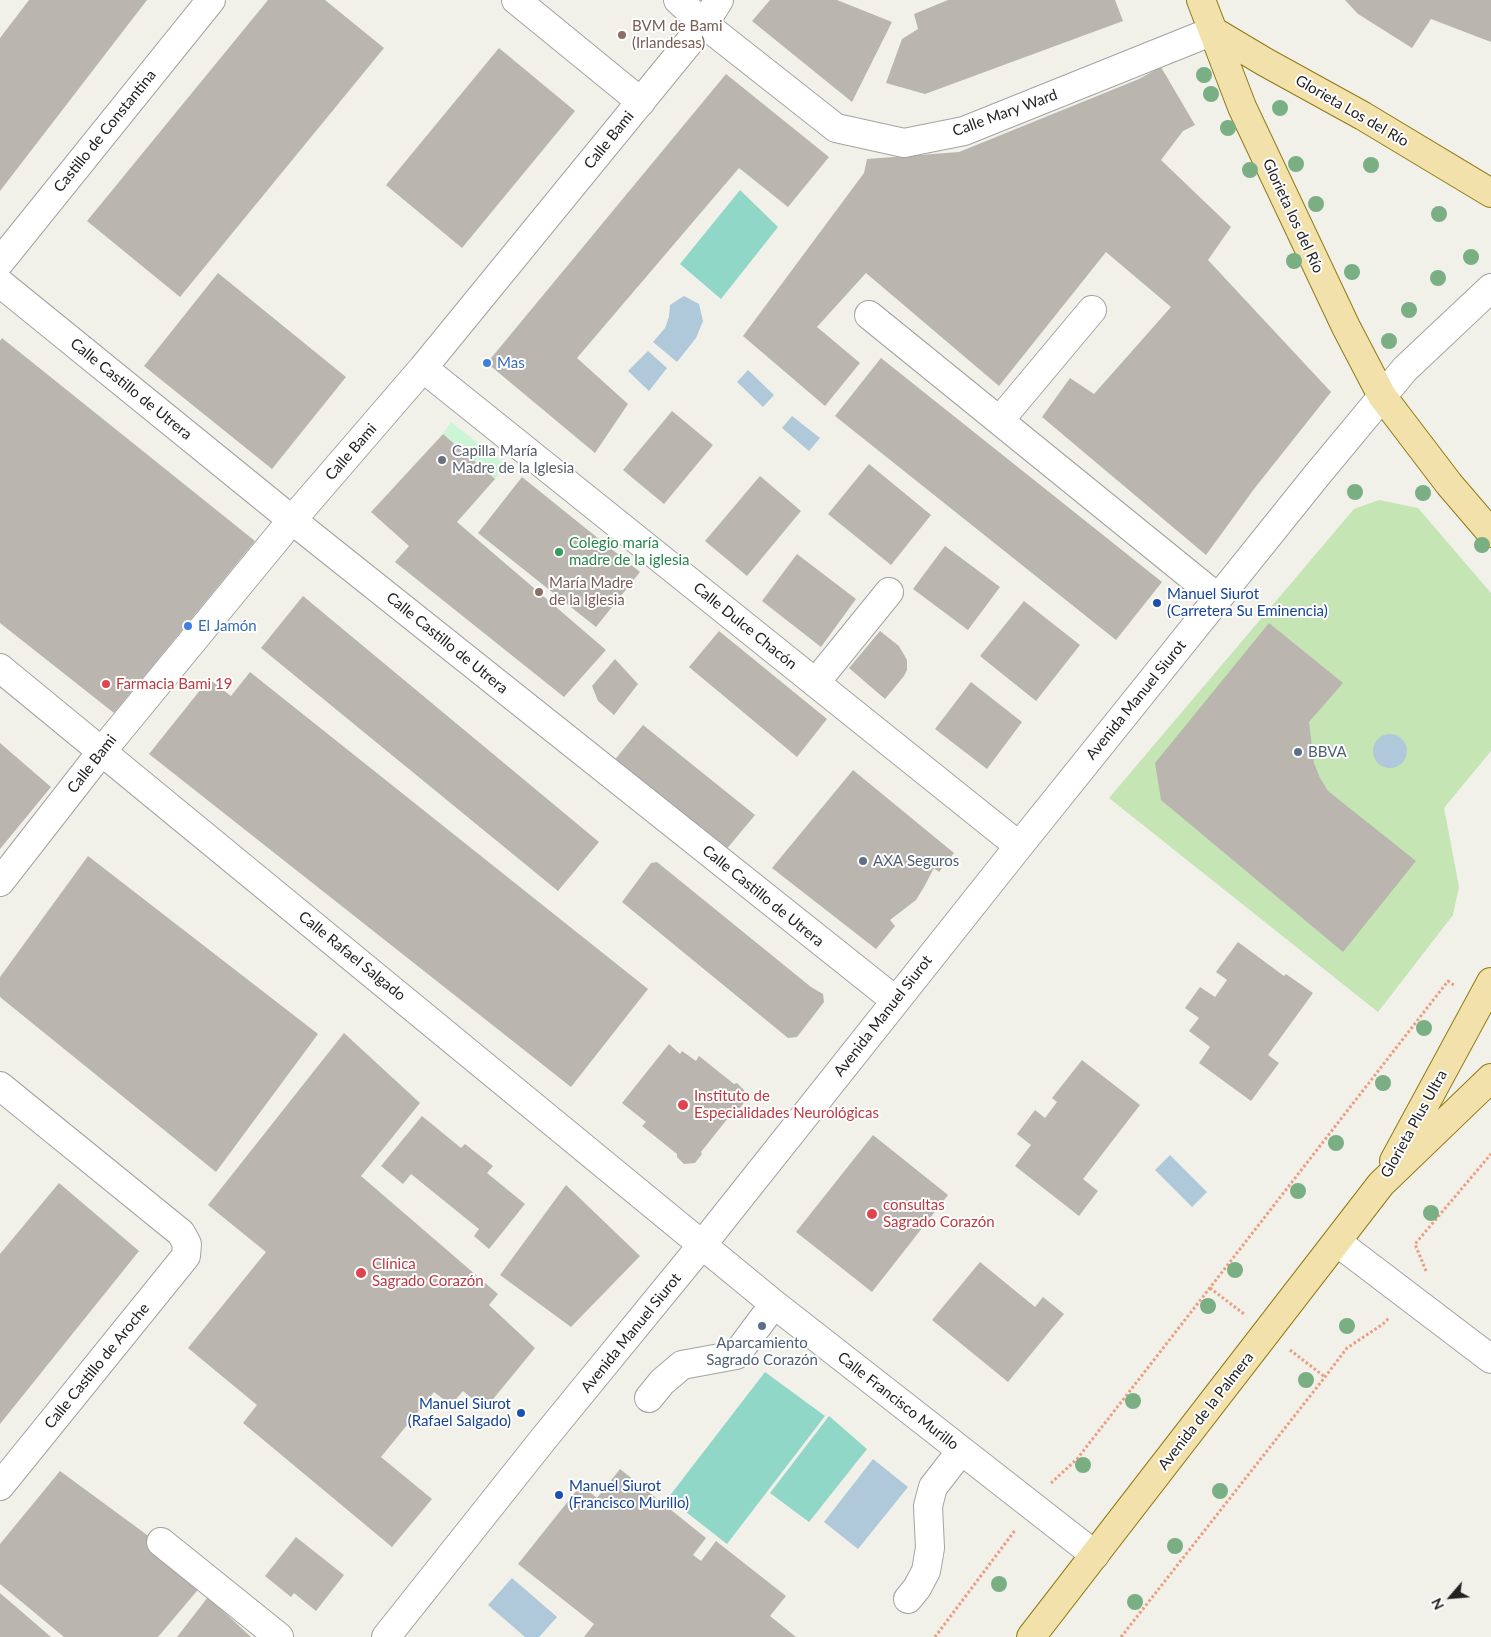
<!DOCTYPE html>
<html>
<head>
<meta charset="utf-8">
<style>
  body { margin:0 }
  #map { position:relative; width:1491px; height:1637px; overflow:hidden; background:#f1f0e9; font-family:Lato,sans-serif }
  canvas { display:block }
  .north { position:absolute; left:1426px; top:1572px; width:50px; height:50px; -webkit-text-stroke:4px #fff; paint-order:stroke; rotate:243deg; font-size:14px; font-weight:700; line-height:20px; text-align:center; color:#222 }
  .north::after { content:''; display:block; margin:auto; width:18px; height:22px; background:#222; clip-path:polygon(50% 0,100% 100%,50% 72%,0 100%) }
</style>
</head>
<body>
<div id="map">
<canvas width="1491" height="1637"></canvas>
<div class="north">N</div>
</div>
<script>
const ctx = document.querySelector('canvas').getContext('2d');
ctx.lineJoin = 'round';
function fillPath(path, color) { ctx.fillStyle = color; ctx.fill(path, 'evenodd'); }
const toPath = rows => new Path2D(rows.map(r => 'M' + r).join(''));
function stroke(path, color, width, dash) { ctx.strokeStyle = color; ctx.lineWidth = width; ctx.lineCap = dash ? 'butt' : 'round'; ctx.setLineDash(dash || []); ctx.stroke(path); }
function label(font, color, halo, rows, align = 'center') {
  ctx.font = font + ' Lato,sans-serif'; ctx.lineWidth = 4; ctx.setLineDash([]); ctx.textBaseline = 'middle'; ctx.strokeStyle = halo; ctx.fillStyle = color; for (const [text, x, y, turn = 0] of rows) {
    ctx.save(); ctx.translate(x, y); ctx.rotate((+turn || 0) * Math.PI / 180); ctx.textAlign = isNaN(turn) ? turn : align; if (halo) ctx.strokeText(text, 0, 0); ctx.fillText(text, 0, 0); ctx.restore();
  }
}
const grass = toPath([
  [1379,500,1418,508,1491,593,1491,751,1444,808,1459,887,1453,915,1378,1012,1109,798,1354,509]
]);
const park = toPath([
  [451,422,506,465,495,479,443,434]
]);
const pitch = toPath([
  [740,190,778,227,721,299,680,264],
  [765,1372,825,1416,727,1544,668,1498],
  [829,1416,867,1449,809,1522,770,1493]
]);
const water = toPath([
  [684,296,699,304,703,321,696,338,677,362,653,342,665,328,669,317,670,305],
  [648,351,667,368,649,391,628,371],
  [748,370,774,395,763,407,737,382],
  [792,416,820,438,809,451,782,428],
  '1373 751a17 17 0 1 1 34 0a17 17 0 1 1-34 0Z',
  [1170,1155,1207,1192,1192,1207,1155,1170],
  [873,1459,908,1487,858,1549,824,1522],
  [512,1578,557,1617,539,1637,525,1637,488,1605]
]);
const building = toPath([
  [29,0,147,0,0,191,0,38],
  [268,0,325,0,384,48,180,297,87,221],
  [770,0,837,0,892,22,852,102,752,21],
  [948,0,1115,0,1123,21,925,94,886,83,902,39,918,29,914,14],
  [1345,0,1491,0,1491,42,1431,19,1412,48,1358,14],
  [499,48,575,111,462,248,386,185],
  [1161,67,1195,125,1183,131,1161,160,1231,227,1208,260,1331,392,1254,489,1206,555,1042,417,1070,378,1094,394,1171,307,1106,252,999,386,866,273,817,327,860,363,825,406,743,336,864,173,867,159,959,152,1139,79],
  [726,74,829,157,788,207,739,168,577,358,628,404,595,453,487,363],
  [218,273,346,377,272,469,144,366],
  [2,338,255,541,114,713,0,623,0,341],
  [881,358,1162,582,1116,640,835,416],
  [672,411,713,445,664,504,623,470],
  [443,434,495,479,457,522,606,650,564,697,395,562,409,546,371,512],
  [869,464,931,515,891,565,828,514],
  [760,476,801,511,747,576,705,541],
  [522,477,640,572,596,627,478,533],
  [945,546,1000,587,968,630,913,589],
  [797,554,856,599,821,647,762,601],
  [303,596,599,842,558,891,261,648],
  [1024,601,1080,645,1036,701,980,656],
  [1269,623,1343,683,1309,722,1314,763,1320,778,1328,791,1416,861,1343,952,1161,800,1155,763],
  [719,631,827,719,797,757,689,667],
  [880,631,899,646,907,660,907,670,904,676,885,699,849,668],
  [615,659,638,684,614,715,598,701,592,686],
  [250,672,648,989,571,1087,149,754,209,679,231,696],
  [971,682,1022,722,987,769,935,729],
  [643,725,755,815,725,851,613,762],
  [0,743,51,787,0,849],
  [853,770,954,853,939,872,934,868,924,887,916,900,890,920,895,926,876,949,772,868],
  [88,856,318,1034,216,1172,0,997,0,977],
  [657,862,811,987,823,994,824,1002,797,1037,788,1038,622,902,651,863],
  [1238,942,1284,976,1286,974,1313,993,1268,1055,1279,1063,1251,1101,1199,1063,1210,1047,1189,1031,1199,1018,1185,1008,1200,987,1215,997,1227,980,1216,972],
  [344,1033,420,1103,361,1176,498,1294,489,1305,535,1348,485,1409,463,1391,451,1405,434,1392,381,1457,432,1499,392,1547,243,1423,257,1405,188,1348,266,1252,208,1205],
  [669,1044,680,1054,682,1051,696,1061,699,1056,734,1084,737,1083,744,1090,746,1100,739,1109,736,1108,701,1152,702,1154,695,1163,684,1164,677,1157,677,1154,642,1126,646,1122,622,1103],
  [1082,1060,1140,1105,1083,1179,1098,1191,1079,1216,1015,1166,1031,1145,1017,1134,1035,1110,1045,1118,1057,1102,1052,1098],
  [422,1116,461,1148,465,1144,493,1166,487,1173,525,1204,489,1249,474,1236,479,1229,411,1174,403,1184,381,1166],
  [873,1135,948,1195,872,1292,796,1232],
  [59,1183,139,1251,0,1424,0,1254],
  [566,1185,640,1256,571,1327,500,1275],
  [980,1262,1035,1307,1043,1297,1064,1314,1008,1382,932,1320],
  [620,1469,706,1538,693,1555,701,1561,716,1541,786,1596,770,1616,796,1637,584,1637,594,1624,518,1564,581,1485,597,1498],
  [60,1471,207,1579,158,1637,64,1637,0,1584,0,1544],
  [296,1537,344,1575,316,1611,294,1593,291,1597,265,1576],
  [0,1593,51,1637,0,1637],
  [208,1597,251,1637,177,1637]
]);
const path = toPath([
  [1426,1271,1415,1244,1491,1154],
  [1210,1288,1244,1314],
  [1290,1350,1325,1377],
  [1051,1483,1077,1459,1448,981,1455,986],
  [935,1637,1016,1529],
  [1121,1637,1325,1377,1347,1348,1383,1324,1390,1317]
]);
const minor = toPath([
  [516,0,641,102],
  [678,0,704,24,836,128,904,143,964,131,1213,31],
  [0,262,211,0],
  [0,283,292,520,896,1001],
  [869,315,1218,598],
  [423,368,1019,846],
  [1000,420,1092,310],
  [0,668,774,1304,1095,1555],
  [816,682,889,592],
  [0,882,102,751,292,520,423,368,704,24,719,0],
  [0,1086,181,1233,187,1244,186,1256,0,1486],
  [1337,1242,1491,1359],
  [649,1398,662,1382,682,1365,736,1355,774,1304],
  [161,1542,279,1637],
  [908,1599,917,1588,926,1571,930,1548,928,1506,933,1487,961,1451],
  [386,1637,545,1437,702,1245,1019,846,1317,475,1405,369,1491,288]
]);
const major = toPath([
  [1201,0,1242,107,1346,327,1382,396,1449,484,1491,533],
  [1213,31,1265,62,1363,116,1491,193],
  [1394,1161,1491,982],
  [1031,1637,1381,1184,1491,1078]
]);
const trees = [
  [1204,75],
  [1211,94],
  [1280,108],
  [1228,128],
  [1296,164],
  [1371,165],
  [1250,170],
  [1316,204],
  [1439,214],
  [1471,257],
  [1294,261],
  [1352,272],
  [1438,278],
  [1409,310],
  [1389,341],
  [1355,492],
  [1423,493],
  [1482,545],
  [1424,1028],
  [1383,1083],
  [1336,1143],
  [1298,1191],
  [1431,1213],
  [1235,1270],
  [1208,1306],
  [1347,1326],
  [1306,1380],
  [1133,1401],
  [1083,1465],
  [1220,1491],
  [1175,1546],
  [999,1584],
  [1135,1602]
];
const markers = [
  [622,35,5,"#8d6e63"],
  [487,363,5,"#3f7fe0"],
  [442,460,5,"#6b7280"],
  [559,552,5,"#2e9e5b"],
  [539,592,5,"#8d6e63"],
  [1157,603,5,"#1a4fb4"],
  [188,626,5,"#3f7fe0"],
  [106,684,5,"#e0444e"],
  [1298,752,5,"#5c6f8a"],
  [863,861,5,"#5c6f8a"],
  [683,1105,6,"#e0444e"],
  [872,1214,6,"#e0444e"],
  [361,1273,6,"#e0444e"],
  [762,1326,5,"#5c6f8a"],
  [521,1413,5,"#1a4fb4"],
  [559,1495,5,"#1a4fb4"]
];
const educationNames = [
  ["BVM de Bami",632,26],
  ["(Irlandesas)",632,43],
  ["María Madre",549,583],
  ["de la Iglesia",549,600]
];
const streetNames = [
  ["Glorieta Los del Río",1352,111,30],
  ["Calle Mary Ward",1005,113,-20],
  ["Castillo de Constantina",105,131,-51],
  ["Calle Bami",609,140,-51],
  ["Glorieta los del Río",1293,216,65],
  ["Calle Castillo de Utrera",131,389,39],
  ["Calle Bami",351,452,-49],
  ["Calle Dulce Chacón",745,626,39],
  ["Calle Castillo de Utrera",447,643,39],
  ["Avenida Manuel Siurot",1136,700,-51],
  ["Calle Bami",92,764,-52],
  ["Calle Castillo de Utrera",763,896,39],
  ["Calle Rafael Salgado",352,956,39],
  ["Avenida Manuel Siurot",883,1016,-52],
  ["Glorieta Plus Ultra",1414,1124,-61],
  ["Avenida Manuel Siurot",631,1333,-51],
  ["Calle Castillo de Aroche",97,1366,-51],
  ["Calle Francisco Murillo",898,1401,38],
  ["Avenida de la Palmera",1206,1411,-52]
];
const shopNames = [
  ["Mas",497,363],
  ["El Jamón",198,626]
];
const worshipNames = [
  ["Capilla María",452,451],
  ["Madre de la Iglesia",452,468]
];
const leisureNames = [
  ["Colegio maría",569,543],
  ["madre de la iglesia",569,560]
];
const transitNames = [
  ["Manuel Siurot",1167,594],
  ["(Carretera Su Eminencia)",1167,611],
  ["Manuel Siurot",511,1404,"right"],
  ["(Rafael Salgado)",511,1421,"right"],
  ["Manuel Siurot",569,1486],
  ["(Francisco Murillo)",569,1503]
];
const healthNames = [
  ["Farmacia Bami 19",116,684],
  ["Instituto de",694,1096],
  ["Especialidades Neurológicas",694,1113],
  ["consultas",883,1205],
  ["Sagrado Corazón",883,1222],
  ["Clínica",372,1264],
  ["Sagrado Corazón",372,1281]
];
const serviceNames = [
  ["BBVA",1308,752],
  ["AXA Seguros",873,861],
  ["Aparcamiento",762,1343,"center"],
  ["Sagrado Corazón",762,1360,"center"]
];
fillPath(grass, '#c5e5b5');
fillPath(park, '#ccf5d6');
fillPath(pitch, '#90d7c8');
fillPath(water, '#afc9da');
fillPath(building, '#bab6af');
stroke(minor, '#a3a3a3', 30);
stroke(major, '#907b10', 30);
stroke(path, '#ed9d7f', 3, [2.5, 2.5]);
stroke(minor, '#fff', 28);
stroke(major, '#f3e1ac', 28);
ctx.fillStyle = '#7aae83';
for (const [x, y] of trees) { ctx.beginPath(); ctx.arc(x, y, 8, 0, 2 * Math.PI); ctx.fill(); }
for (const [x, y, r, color] of markers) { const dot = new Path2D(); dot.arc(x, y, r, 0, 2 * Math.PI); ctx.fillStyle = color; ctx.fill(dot); stroke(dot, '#fff', 2); }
label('15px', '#785e54', '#fff', educationNames, 'left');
label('15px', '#222', '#fff', streetNames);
label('15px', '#366cbe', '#fff', shopNames, 'left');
label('15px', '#5b616d', '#fff', worshipNames, 'left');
label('15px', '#27864d', '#fff', leisureNames, 'left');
label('15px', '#164399', '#fff', transitNames, 'left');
label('15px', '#be3a42', '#fff', healthNames, 'left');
label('15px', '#4e5e75', '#fff', serviceNames, 'left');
</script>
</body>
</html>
